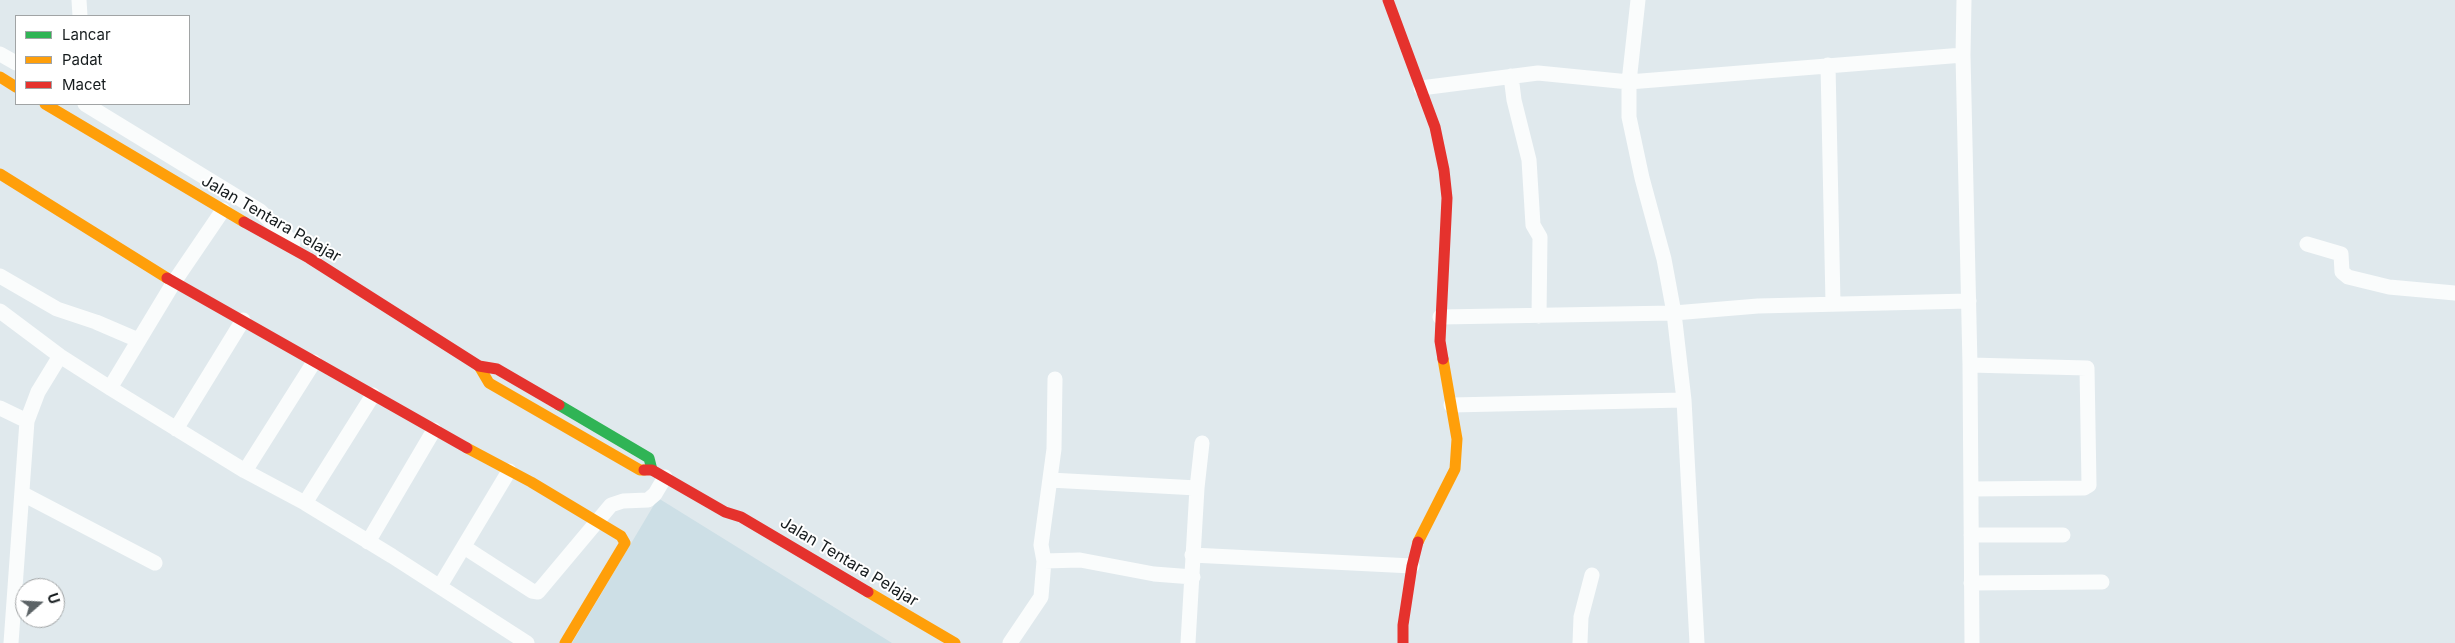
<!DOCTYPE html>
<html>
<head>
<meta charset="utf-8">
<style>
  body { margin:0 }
  #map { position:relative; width:2455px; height:643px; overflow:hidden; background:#e0e9ed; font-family:Inter,sans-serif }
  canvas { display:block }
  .legend { position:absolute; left:15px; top:15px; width:175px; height:90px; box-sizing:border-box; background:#fff; border:1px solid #a1a4a5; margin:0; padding:6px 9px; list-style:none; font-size:15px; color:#151b1d }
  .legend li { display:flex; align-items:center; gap:10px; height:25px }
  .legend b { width:25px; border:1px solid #a1a4a5 }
  .north { position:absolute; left:15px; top:578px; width:50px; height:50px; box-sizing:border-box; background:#fff; border:1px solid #a1a4a5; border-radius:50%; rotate:71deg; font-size:14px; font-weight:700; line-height:20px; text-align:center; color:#151b1d }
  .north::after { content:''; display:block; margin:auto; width:18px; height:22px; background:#5c6366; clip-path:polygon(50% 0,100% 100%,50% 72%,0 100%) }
</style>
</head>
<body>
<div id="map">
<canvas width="2455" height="643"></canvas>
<ul class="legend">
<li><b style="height:6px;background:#30b455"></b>Lancar</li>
<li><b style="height:6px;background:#ff9f0a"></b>Padat</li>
<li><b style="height:6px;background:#e5322d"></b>Macet</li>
</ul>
<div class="north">U</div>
</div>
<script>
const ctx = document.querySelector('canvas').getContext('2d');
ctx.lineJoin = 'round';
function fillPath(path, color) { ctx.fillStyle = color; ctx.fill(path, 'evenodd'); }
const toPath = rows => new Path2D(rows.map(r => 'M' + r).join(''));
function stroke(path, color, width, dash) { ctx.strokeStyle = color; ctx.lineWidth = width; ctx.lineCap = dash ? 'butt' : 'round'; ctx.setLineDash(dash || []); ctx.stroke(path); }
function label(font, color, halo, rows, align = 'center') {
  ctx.font = font + ' Inter,sans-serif'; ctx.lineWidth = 4; ctx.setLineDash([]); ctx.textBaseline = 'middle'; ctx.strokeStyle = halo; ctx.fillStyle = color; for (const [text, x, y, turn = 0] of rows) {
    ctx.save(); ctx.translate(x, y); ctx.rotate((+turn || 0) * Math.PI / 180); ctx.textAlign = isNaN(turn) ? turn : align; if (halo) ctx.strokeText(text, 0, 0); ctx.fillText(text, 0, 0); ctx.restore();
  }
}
const built = toPath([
  [658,498,892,643,572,643]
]);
const street = toPath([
  [79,0,80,16],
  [1638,0,1629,82,1629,117,1642,178,1664,259,1674,313,1684,400,1697,643],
  [1964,0,1963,55,1970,365,1972,643],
  [0,54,16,63],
  [1828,65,1833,303],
  [1511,76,1514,100,1529,160,1533,225,1540,237,1539,316],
  [1421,88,1538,73,1629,82,1963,55],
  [85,104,260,211,293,243],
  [2307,244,2341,254,2342,272,2348,277,2389,287,2455,293],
  [0,276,57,309,96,322,138,340],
  [0,311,60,356,110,388,245,471,305,503,392,556,527,643],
  [1440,317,1674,313,1758,306,1969,301],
  [1970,365,2087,368,2089,485,2084,488,1971,489],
  [110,388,174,282,223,210],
  [1451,405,1684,400],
  [0,408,27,421],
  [176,429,243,320],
  [245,471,314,362],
  [1050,480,1197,488],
  [23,494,155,563],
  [305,503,373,395],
  [1971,535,2063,535],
  [368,542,434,430],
  [464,547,532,591,538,592,611,505,623,501,648,500,655,494,665,477],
  [1192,555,1412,566],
  [1044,561,1080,560,1154,574,1193,577],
  [1971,583,2102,582],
  [440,586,509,471],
  [11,643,27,421,38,392,60,356],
  [1010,643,1041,597,1044,561,1041,545,1054,449,1055,379],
  [1188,643,1197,488,1202,443],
  [1580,643,1581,617,1592,575]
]);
const fast = toPath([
  [559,405,649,458,652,470]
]);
const slow = toPath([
  [0,77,16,87],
  [45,104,244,222],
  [0,174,167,278],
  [479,366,489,383,640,470,644,470],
  [467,448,531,482,621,536,625,543,565,643],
  [1418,542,1455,469,1457,439,1443,359],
  [868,592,955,643]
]);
const jam = toPath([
  [1388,0,1435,127,1444,170,1447,198,1440,341,1443,359],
  [244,222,309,258,479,366,497,369,559,405],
  [167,278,467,448],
  [644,470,652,470,725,512,741,517,868,592],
  [1403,643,1403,625,1412,566,1418,542]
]);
const streetNames = [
  ["Jalan Tentara Pelajar",271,219,30],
  ["Jalan Tentara Pelajar",849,562,31]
];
fillPath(built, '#cddfe6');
stroke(street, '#fafcfc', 15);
stroke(fast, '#30b455', 11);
stroke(slow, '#ff9f0a', 11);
stroke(jam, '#e5322d', 11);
label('16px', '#151b1d', '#fff', streetNames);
</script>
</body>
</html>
